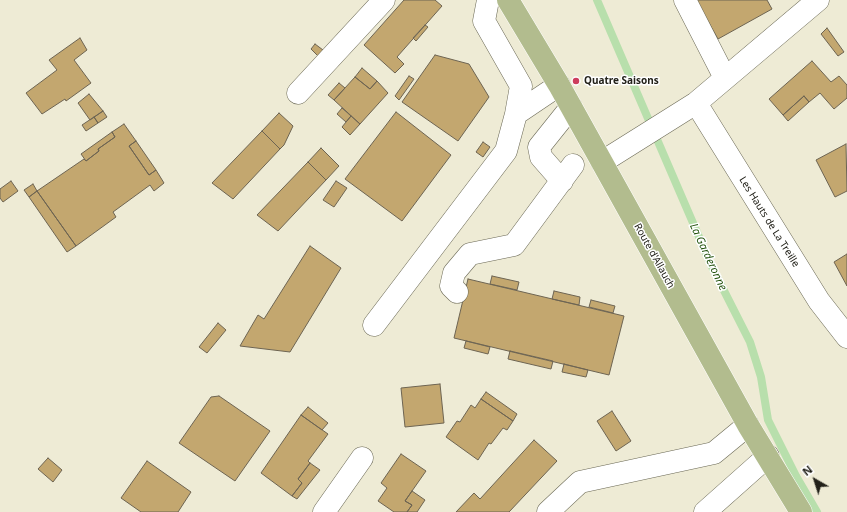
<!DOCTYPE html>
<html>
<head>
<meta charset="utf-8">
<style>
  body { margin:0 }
  #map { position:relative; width:847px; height:512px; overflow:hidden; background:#eeebd5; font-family:"Noto Sans",sans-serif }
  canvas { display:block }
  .north { position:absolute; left:795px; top:460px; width:40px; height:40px; -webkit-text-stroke:3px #fff; paint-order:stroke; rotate:321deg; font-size:11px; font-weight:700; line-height:16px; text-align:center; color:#222119 }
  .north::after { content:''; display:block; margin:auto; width:14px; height:18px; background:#222119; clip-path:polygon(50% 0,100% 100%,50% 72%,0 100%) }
</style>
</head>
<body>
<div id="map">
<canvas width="847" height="512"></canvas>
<div class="north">N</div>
</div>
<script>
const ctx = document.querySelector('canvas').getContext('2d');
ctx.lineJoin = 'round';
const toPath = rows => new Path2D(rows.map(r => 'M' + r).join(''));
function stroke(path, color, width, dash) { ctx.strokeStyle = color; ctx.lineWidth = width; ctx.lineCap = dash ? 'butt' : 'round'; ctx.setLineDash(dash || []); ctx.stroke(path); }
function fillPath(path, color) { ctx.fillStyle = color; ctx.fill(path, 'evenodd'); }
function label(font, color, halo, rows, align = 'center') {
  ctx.font = font + ' "Noto Sans",sans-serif'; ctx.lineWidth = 3; ctx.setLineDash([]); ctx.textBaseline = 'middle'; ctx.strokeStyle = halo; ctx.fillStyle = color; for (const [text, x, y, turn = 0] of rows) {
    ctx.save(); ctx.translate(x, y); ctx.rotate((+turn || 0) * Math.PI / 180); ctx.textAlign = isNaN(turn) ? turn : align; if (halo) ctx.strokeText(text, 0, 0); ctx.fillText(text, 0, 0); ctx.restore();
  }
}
const stream = toPath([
  [597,0,712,267,750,342,761,377,768,420,796,476,817,512]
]);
const building = toPath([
  [404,0,435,0,442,6,397,57,404,64,395,73,364,45,404,0],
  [696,0,767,0,772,9,718,39,696,0],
  [425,25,428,27,416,41,413,38,425,25],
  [827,28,844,52,838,56,821,34,827,28],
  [80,38,87,50,74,60,91,83,66,101,65,99,42,114,26,93,57,70,49,60,80,38],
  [315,44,323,50,318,56,311,49,315,44],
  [435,55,469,64,489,97,458,141,402,102,435,55],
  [812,61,831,82,839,76,847,85,847,98,834,109,820,93,809,102,804,96,783,115,769,99,812,61],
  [362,68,377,81,370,89,355,77,362,68],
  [409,76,414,79,399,100,395,96,409,76],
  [355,77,370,89,377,81,388,93,360,124,334,100,355,77],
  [339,83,345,88,334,100,328,95,339,83],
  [89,94,103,111,90,120,78,103,89,94],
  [804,96,809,102,788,121,783,115,804,96],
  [342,108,351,116,346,122,337,114,342,108],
  [103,111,107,117,98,123,94,117,103,111],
  [396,112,451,155,402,221,345,179,396,112],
  [279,113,293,126,284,145,280,149,262,131,279,113],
  [351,116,360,124,350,135,342,127,351,116],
  [94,117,98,123,86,131,82,125,94,117],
  [124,124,136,141,129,146,149,175,156,170,164,183,154,191,150,185,113,212,116,217,76,246,37,191,84,159,86,161,99,151,98,149,115,137,112,132,124,124],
  [262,131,280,149,233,199,212,183,262,131],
  [112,132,115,137,98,149,99,151,86,161,81,154,112,132],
  [136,141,156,170,149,175,129,146,136,141],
  [483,142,490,147,483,157,476,152,483,142],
  [846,144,847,191,835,197,816,160,846,144],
  [321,148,339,166,326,180,308,162,321,148],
  [308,162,326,180,278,231,257,215,308,162],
  [11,181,18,191,3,202,0,198,0,189,11,181],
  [336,181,347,188,334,207,323,200,336,181],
  [33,184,37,191,29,197,24,190,33,184],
  [37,191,76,246,67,252,29,197,37,191],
  [310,246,341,268,290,352,240,346,258,315,264,319,310,246],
  [847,254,847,286,834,262,847,254],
  [492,276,519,282,517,290,490,284,492,276],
  [468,279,624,316,609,375,454,338,468,279],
  [554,291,580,297,579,305,552,299,554,291],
  [591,300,615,306,613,313,589,307,591,300],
  [218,323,226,330,207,353,199,347,218,323],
  [466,341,490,347,488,354,464,348,466,341],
  [510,351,553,361,551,369,508,359,510,351],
  [564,364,588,370,586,377,562,372,564,364],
  [440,384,444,423,405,427,401,388,440,384],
  [486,392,517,414,513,421,481,399,486,392],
  [219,396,270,431,235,481,179,443,211,397,219,396],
  [481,399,513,421,507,430,503,428,491,444,489,443,478,460,446,437,457,421,460,422,471,405,475,408,481,399],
  [308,407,328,423,322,430,301,415,308,407],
  [612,411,631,441,616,451,597,421,612,411],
  [301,415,328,434,308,461,310,463,298,479,302,483,292,496,261,473,301,415],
  [534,440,557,461,509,512,456,512,474,493,480,499,534,440],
  [401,454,426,471,405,501,412,505,407,512,394,512,378,501,387,488,381,483,401,454],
  [48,458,62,470,53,482,38,469,48,458],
  [147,461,191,492,178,512,141,512,121,498,147,461],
  [310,463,320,470,297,499,292,496,302,483,298,479,310,463],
  [412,491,425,500,417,512,407,512,412,505,405,501,412,491]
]);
const minor = toPath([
  [488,0,484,21,521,86,516,114],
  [685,0,725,78],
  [298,93,384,0],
  [696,103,819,301,847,337],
  [602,162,696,103,818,0],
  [562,181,541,157,539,147,571,107],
  [457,292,451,286,454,273,470,254,514,245,573,165],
  [374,325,506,151,516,114,559,85],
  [324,512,362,458],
  [548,512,580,482,714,453,748,425],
  [705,512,768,456]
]);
const major = toPath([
  [508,0,559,85,748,425,801,512]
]);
const markers = [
  [576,81,4,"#cd3d5d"]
];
const poiNames = [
  ["Quatre Saisons",584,81]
];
const streetNames = [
  ["Les Hauts de La Treille",769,222,58],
  ["Route d'Allauch",654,256,61]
];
const waterNames = [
  ["La Garderonne",708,257,65]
];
stroke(stream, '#b8dfac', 8);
fillPath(building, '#c3a76f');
stroke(building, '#6d6452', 1);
stroke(minor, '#6a6855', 23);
stroke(major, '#fff', 23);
stroke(minor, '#fff', 22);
stroke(major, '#b2bc8e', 22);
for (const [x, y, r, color] of markers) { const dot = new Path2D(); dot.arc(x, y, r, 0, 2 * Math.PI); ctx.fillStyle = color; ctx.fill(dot); stroke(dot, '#fff', 1.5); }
label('bold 10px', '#222119', '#fff', poiNames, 'left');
label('10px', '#222119', '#fff', streetNames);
label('italic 11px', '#23530e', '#fff', waterNames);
</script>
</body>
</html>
